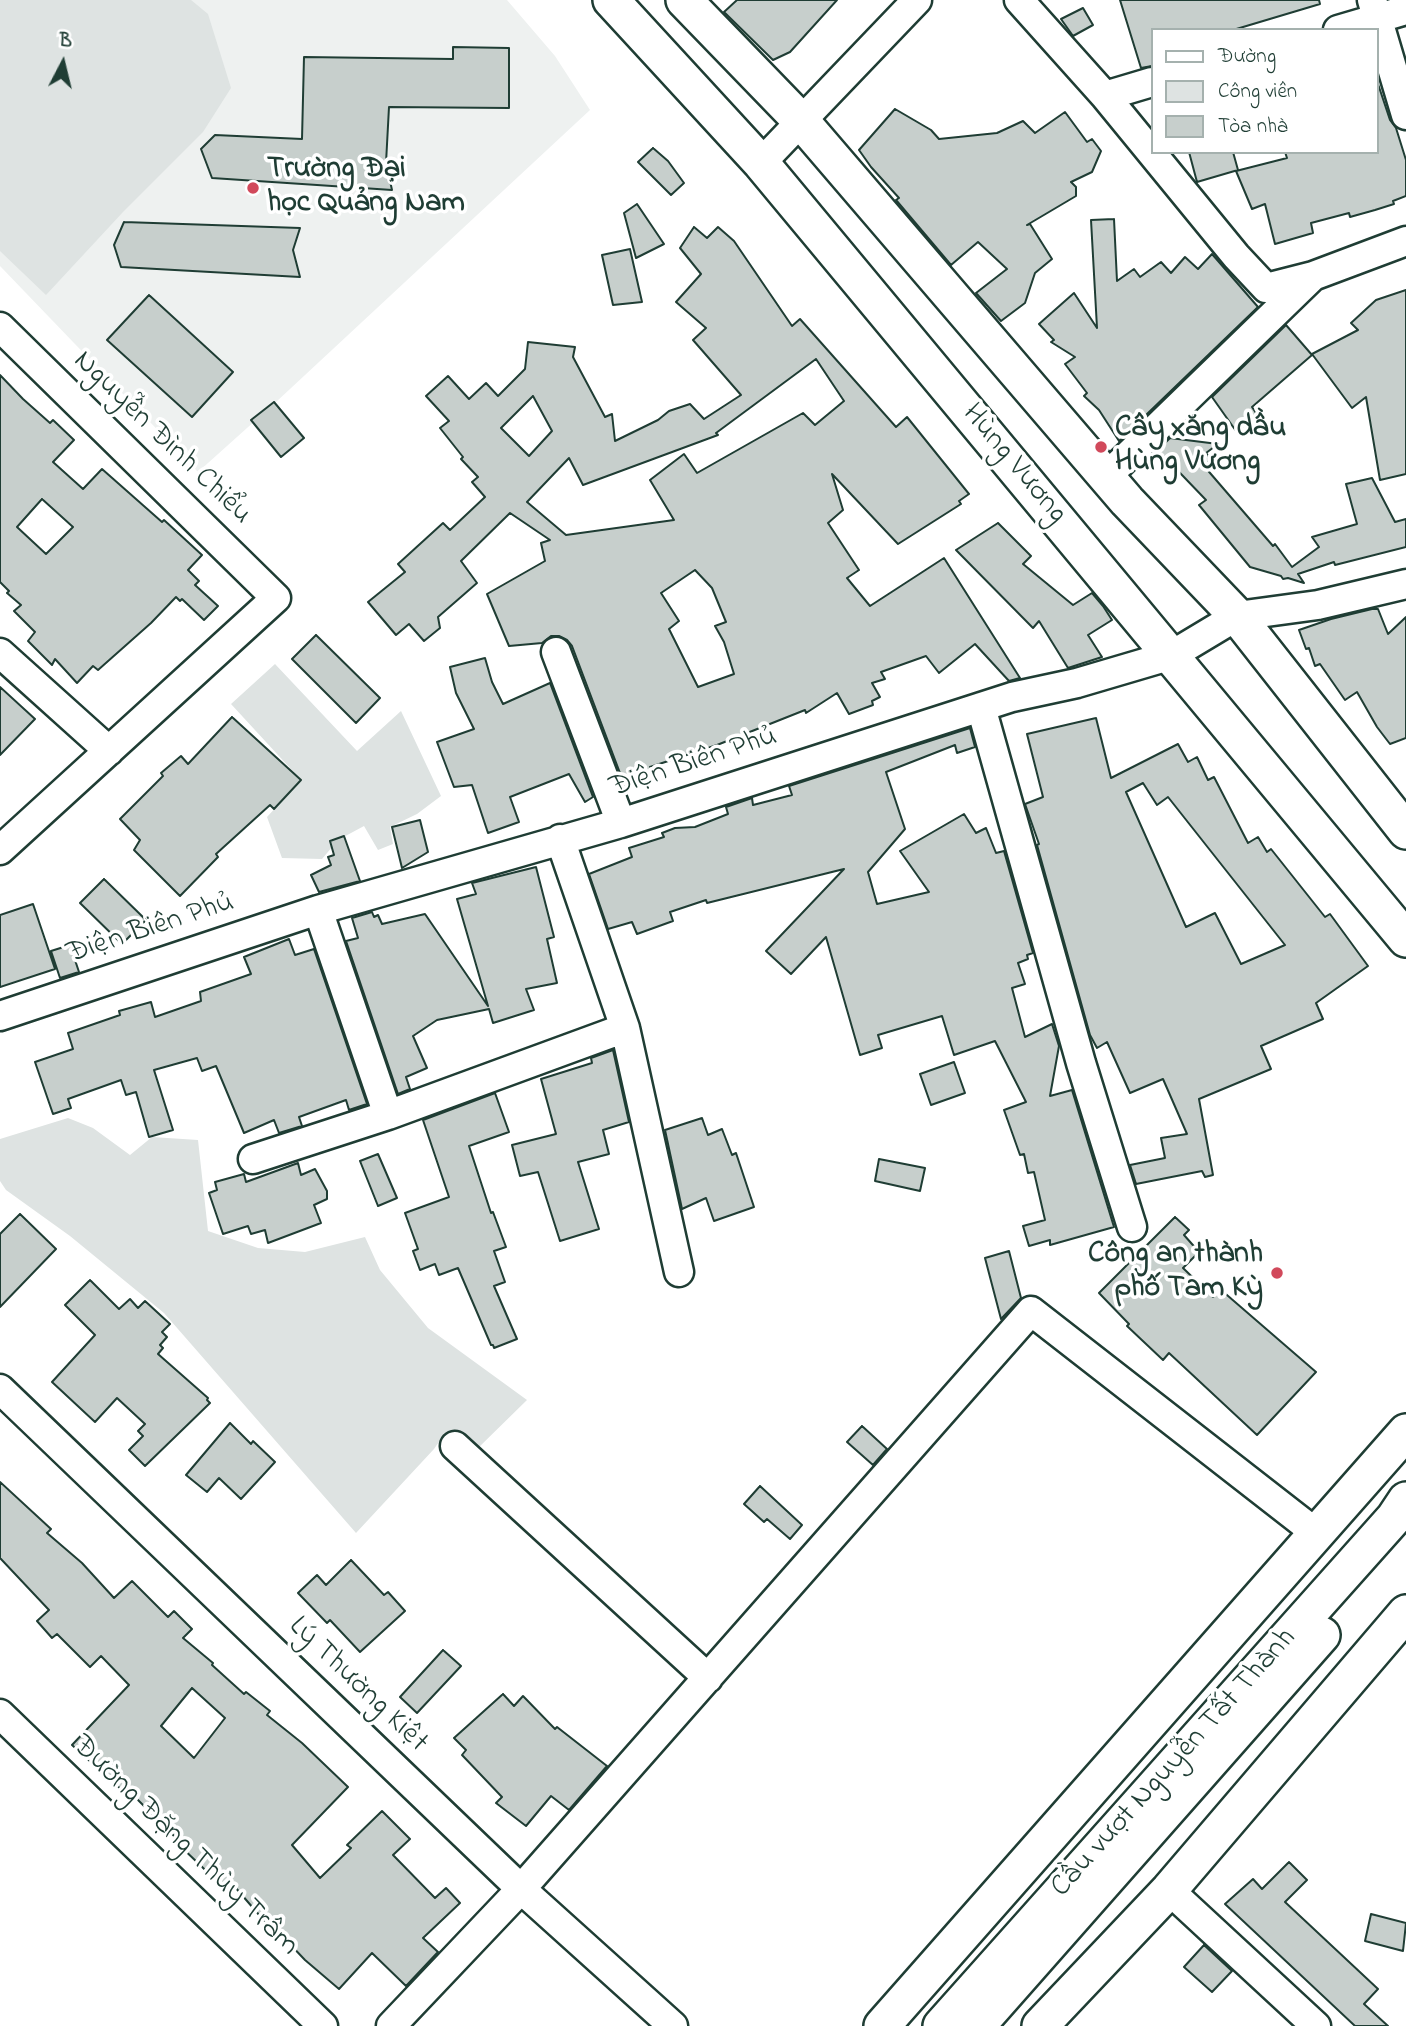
<!DOCTYPE html>
<html>
<head>
<meta charset="utf-8">
<style>
  body { margin:0 }
  #map { position:relative; width:1406px; height:2026px; overflow:hidden; background:#fff; font-family:"Indie Flower",sans-serif }
  canvas { display:block }
  .legend { position:absolute; left:1151px; top:28px; width:228px; height:126px; box-sizing:border-box; background:#fff; border:2px solid #a5b1ae; margin:0; padding:9px 12px; list-style:none; font-size:21px; color:#1f3d34 }
  .legend li { display:flex; align-items:center; gap:14px; height:35px }
  .legend b { width:35px; border:2px solid #a5b1ae }
  .north { position:absolute; left:28px; top:28px; width:70px; height:70px; -webkit-text-stroke:5px #fff; paint-order:stroke; rotate:7deg; font-size:19px; font-weight:700; line-height:28px; text-align:center; color:#1f3d34 }
  .north::after { content:''; display:block; margin:auto; width:24px; height:32px; background:#1f3d34; clip-path:polygon(50% 0,100% 100%,50% 72%,0 100%) }
</style>
</head>
<body>
<div id="map">
<canvas width="1406" height="2026"></canvas>
<ul class="legend">
<li><b style="height:9px;background:#fff"></b>Đường</li>
<li><b style="height:19px;background:#dee3e2"></b>Công viên</li>
<li><b style="height:19px;background:#c7cfcc"></b>Tòa nhà</li>
</ul>
<div class="north">B</div>
</div>
<script>
const ctx = document.querySelector('canvas').getContext('2d');
ctx.lineJoin = 'round';
function fillPath(path, color) { ctx.fillStyle = color; ctx.fill(path, 'evenodd'); }
const toPath = rows => new Path2D(rows.map(r => 'M' + r).join(''));
function stroke(path, color, width, dash) { ctx.strokeStyle = color; ctx.lineWidth = width; ctx.lineCap = dash ? 'butt' : 'round'; ctx.setLineDash(dash || []); ctx.stroke(path); }
function label(font, color, halo, rows, align = 'center') {
  ctx.font = font + ' "Indie Flower",sans-serif'; ctx.lineWidth = 7; ctx.setLineDash([]); ctx.textBaseline = 'middle'; ctx.strokeStyle = halo; ctx.fillStyle = color; for (const [text, x, y, turn = 0] of rows) {
    ctx.save(); ctx.translate(x, y); ctx.rotate((+turn || 0) * Math.PI / 180); ctx.textAlign = isNaN(turn) ? turn : align; if (halo) ctx.strokeText(text, 0, 0); ctx.fillText(text, 0, 0); ctx.restore();
  }
}
const built = toPath([
  [0,0,507,0,555,56,590,110,276,402,198,472,0,266]
]);
const green = toPath([
  [0,0,191,0,208,14,231,88,203,132,123,212,46,295,0,251],
  [275,664,357,751,401,711,441,796,417,814,390,827,393,844,378,850,364,826,338,840,322,859,282,858,267,817,301,780,231,704],
  [68,1118,93,1128,130,1155,152,1137,198,1140,208,1231,258,1248,305,1252,365,1237,380,1270,428,1328,527,1400,475,1451,445,1433,434,1449,356,1533,164,1313,70,1236,6,1190,0,1181,0,1139]
]);
const building = toPath([
  [737,0,837,0,790,52,773,60,724,12,737,0],
  [1120,0,1319,0,1320,4,1233,30,1152,30,1152,66,1141,68,1120,0],
  [1083,8,1093,25,1073,36,1061,19,1083,8],
  [453,47,509,48,509,108,389,107,386,163,392,190,212,178,201,149,215,135,302,139,304,57,453,59,453,47],
  [1376,78,1390,120,1396,128,1406,160,1406,196,1393,201,1394,204,1375,210,1350,217,1349,213,1311,223,1313,233,1275,244,1265,204,1252,209,1236,171,1287,158,1285,152,1376,152,1376,78],
  [895,109,931,130,939,139,997,133,1023,121,1035,133,1065,112,1087,142,1092,139,1101,151,1092,172,1071,182,1076,187,1076,196,1027,225,1030,224,1052,259,1035,273,1025,303,1001,321,976,293,1007,269,978,242,951,265,896,200,899,198,871,167,859,150,895,109],
  [653,148,668,161,684,183,671,195,638,162,653,148],
  [1189,152,1233,152,1238,170,1197,182,1189,152],
  [637,204,664,244,636,258,624,213,637,204],
  [1114,219,1117,281,1134,269,1140,277,1161,262,1171,273,1185,257,1198,269,1212,254,1258,307,1119,441,1099,410,1084,396,1087,393,1065,364,1075,357,1051,342,1054,340,1039,324,1074,293,1097,328,1091,220,1114,219],
  [124,222,300,228,293,250,300,277,121,267,114,245,124,222],
  [694,227,707,238,718,227,734,241,792,326,800,319,896,427,907,417,969,494,959,501,961,504,898,544,832,474,843,510,828,523,859,570,847,578,870,606,944,558,1020,678,1009,681,975,644,939,673,926,656,881,672,885,679,872,683,880,697,872,701,873,705,849,714,837,693,806,713,805,710,717,745,650,767,651,771,623,781,572,646,567,640,559,636,551,636,542,643,509,646,487,594,545,561,541,543,550,540,510,513,461,561,477,583,438,617,440,628,424,641,409,624,396,635,368,602,405,572,398,564,443,523,450,530,485,497,472,482,478,477,461,459,463,457,440,428,449,421,426,396,448,376,469,399,486,383,498,396,525,369,528,342,575,347,573,357,605,417,612,414,615,441,658,420,669,411,690,404,704,419,741,395,693,340,706,328,676,302,701,274,680,248,694,227],
  [816,359,844,401,815,425,803,413,697,473,684,454,650,480,674,520,566,535,527,502,569,458,583,485,718,435,716,433,816,359],
  [533,396,552,431,529,456,501,428,533,396],
  [695,570,712,588,726,622,715,626,724,642,734,674,698,687,669,629,679,621,661,593,695,570],
  [630,249,642,302,613,305,602,255,630,249],
  [1406,290,1406,474,1380,480,1366,397,1352,408,1312,354,1358,330,1351,323,1376,300,1406,290],
  [149,295,233,372,192,417,107,340,149,295],
  [1286,325,1312,355,1252,407,1258,416,1236,431,1212,397,1286,325],
  [0,375,23,399,50,423,53,420,74,440,53,462,83,489,102,469,162,522,164,520,202,555,188,570,199,581,195,585,218,606,204,620,182,599,180,601,176,597,151,623,98,670,93,666,77,683,55,659,52,665,28,641,35,632,14,611,21,605,7,593,9,591,0,582,0,375],
  [42,499,73,527,46,554,17,527,42,499],
  [274,402,304,438,281,457,251,420,274,402],
  [1170,438,1218,444,1206,453,1211,459,1204,466,1273,546,1275,544,1292,567,1319,547,1312,537,1357,524,1346,484,1372,478,1395,522,1406,519,1406,547,1335,565,1334,562,1298,574,1304,583,1288,578,1283,579,1281,576,1250,567,1199,505,1206,500,1158,450,1170,438],
  [998,523,1031,556,1023,564,1073,605,1092,593,1103,606,1112,620,1088,635,1102,657,1068,668,1039,621,1033,628,956,550,998,523],
  [1372,609,1378,609,1388,634,1406,617,1406,738,1390,744,1377,727,1357,692,1345,700,1320,664,1315,666,1309,648,1306,649,1299,630,1331,619,1372,609],
  [316,635,380,698,356,723,292,659,316,635],
  [485,658,492,682,503,704,550,683,593,797,585,802,569,774,510,797,519,822,488,833,472,785,454,787,437,742,474,729,456,693,450,667,485,658],
  [0,687,35,719,0,755,0,687],
  [232,717,301,780,274,809,270,805,216,854,218,857,180,896,134,850,140,840,120,819,163,776,161,773,181,756,188,764,232,717],
  [1096,718,1111,778,1178,744,1188,762,1197,757,1208,780,1214,777,1248,843,1258,837,1267,852,1271,849,1325,917,1330,914,1368,966,1316,1003,1323,1019,1261,1046,1271,1069,1199,1099,1213,1175,1205,1177,1202,1171,1136,1184,1130,1165,1165,1158,1161,1138,1187,1134,1163,1079,1130,1093,1107,1042,1097,1048,1090,1035,1037,845,1039,844,1025,804,1043,797,1027,734,1096,718],
  [1143,783,1157,805,1168,797,1285,945,1241,964,1215,913,1186,927,1126,792,1143,783],
  [970,728,975,747,957,753,955,745,886,772,905,829,868,872,877,904,929,892,900,851,964,814,976,833,986,828,996,853,1004,851,1033,953,1027,955,1028,959,1018,963,1025,984,1012,988,1025,1037,1052,1024,1059,1046,1050,1096,1072,1090,1114,1227,1050,1245,1050,1240,1029,1246,1023,1226,1045,1220,1034,1172,1028,1173,1024,1154,1020,1155,1004,1110,1026,1102,995,1041,954,1055,942,1016,878,1035,882,1048,860,1055,826,937,791,974,766,951,844,869,707,903,706,900,670,912,673,921,637,934,632,922,608,929,589,874,632,857,629,848,664,837,662,833,675,828,695,827,728,814,726,807,752,798,753,805,792,795,789,786,970,728],
  [420,820,428,852,402,868,392,827,420,820],
  [344,836,360,881,319,892,311,875,331,865,328,857,334,855,330,841,344,836],
  [536,867,554,937,547,939,557,983,526,989,534,1010,493,1023,489,1009,437,1020,413,1036,427,1068,406,1077,410,1089,398,1094,346,941,358,938,352,918,372,912,374,917,378,915,382,924,425,914,488,1006,457,899,476,894,472,883,536,867],
  [104,879,146,920,122,944,80,903,104,879],
  [33,904,55,969,0,987,0,915,33,904],
  [289,939,295,955,314,949,367,1104,349,1110,346,1100,299,1117,302,1126,279,1133,274,1120,244,1133,216,1066,202,1071,197,1058,154,1070,173,1130,149,1137,136,1092,126,1095,121,1080,68,1099,71,1108,53,1114,35,1062,73,1049,68,1033,120,1015,119,1011,151,1002,155,1017,201,1001,200,992,251,974,244,957,289,939],
  [70,945,79,972,60,978,51,951,70,945],
  [613,1050,629,1122,603,1130,609,1154,578,1162,599,1229,560,1241,538,1172,520,1176,512,1145,556,1134,541,1079,592,1063,591,1058,613,1050],
  [954,1062,965,1093,931,1105,920,1074,954,1062],
  [495,1093,509,1132,469,1146,491,1213,493,1212,506,1247,494,1251,505,1282,494,1286,517,1339,494,1348,493,1345,491,1345,458,1268,439,1275,435,1264,420,1270,413,1251,418,1249,405,1213,449,1197,423,1120,495,1093],
  [702,1118,708,1135,722,1129,732,1155,736,1153,754,1207,714,1221,706,1198,682,1209,665,1130,702,1118],
  [378,1154,397,1198,378,1206,360,1161,378,1154],
  [879,1159,925,1168,920,1191,875,1181,879,1159],
  [298,1163,301,1175,315,1169,327,1191,327,1199,314,1205,321,1223,268,1243,265,1230,251,1234,248,1226,223,1234,209,1193,217,1190,215,1182,244,1174,246,1182,298,1163],
  [20,1214,56,1249,0,1307,0,1234,20,1214],
  [1175,1217,1189,1230,1184,1235,1199,1252,1183,1268,1213,1297,1220,1289,1316,1372,1257,1435,1169,1353,1163,1360,1127,1326,1129,1324,1099,1293,1175,1217],
  [1009,1251,1021,1298,1001,1319,985,1258,1009,1251],
  [90,1280,119,1309,130,1299,138,1308,145,1301,170,1324,162,1332,167,1337,160,1345,163,1348,158,1354,208,1398,207,1400,210,1403,145,1466,129,1450,143,1436,138,1431,145,1424,117,1398,95,1422,52,1382,95,1335,65,1305,90,1280],
  [230,1423,251,1444,253,1441,275,1462,241,1499,219,1478,207,1492,186,1475,230,1423],
  [862,1426,887,1449,873,1465,847,1442,862,1426],
  [0,1482,51,1529,47,1533,82,1563,114,1598,132,1581,168,1617,174,1611,192,1629,183,1638,213,1663,212,1665,244,1694,246,1692,270,1711,267,1715,302,1743,348,1787,292,1845,320,1878,351,1848,347,1845,382,1811,410,1839,393,1855,435,1898,446,1888,460,1903,423,1938,438,1952,406,1986,372,1953,339,1989,305,1960,268,1921,266,1923,229,1880,223,1887,176,1842,178,1840,136,1798,134,1801,72,1745,129,1685,101,1656,90,1667,57,1634,52,1638,37,1621,49,1610,0,1558,0,1482],
  [192,1688,225,1718,194,1758,161,1726,192,1688],
  [760,1486,802,1525,790,1539,767,1519,764,1522,744,1504,760,1486],
  [351,1560,384,1595,388,1592,405,1611,360,1652,330,1620,327,1623,298,1593,317,1575,326,1585,351,1560],
  [443,1650,461,1666,417,1713,400,1697,443,1650],
  [503,1694,514,1706,523,1696,555,1729,557,1727,607,1766,569,1810,551,1796,526,1826,496,1803,502,1797,462,1755,466,1750,454,1738,503,1694],
  [1289,1862,1307,1880,1285,1902,1378,1989,1364,2004,1388,2026,1355,2026,1225,1904,1253,1879,1262,1889,1289,1862],
  [1371,1914,1406,1923,1403,1951,1365,1941,1371,1914],
  [1204,1945,1232,1971,1212,1992,1184,1967,1204,1945]
]);
const minor = toPath([
  [1019,0,1105,96,1152,82],
  [1372,0,1406,115],
  [1338,30,1406,10],
  [1105,96,1236,256,1266,288,1313,276,1406,241],
  [761,163,917,0],
  [0,327,276,598,0,850],
  [1106,477,1311,278],
  [556,652,621,823],
  [0,653,109,751],
  [981,707,1081,1063,1132,1227],
  [560,839,625,1028,679,1272],
  [318,910,388,1115],
  [0,1016,318,910,621,823,1012,697,1077,683,1172,655,1237,616,1318,605,1406,584],
  [253,1159,388,1115,625,1028],
  [0,1389,521,1889,673,2026],
  [455,1446,708,1678],
  [0,1714,323,2026],
  [1169,1890,1316,2026],
  [391,2026,521,1889,1031,1311,1316,1533]
]);
const major = toPath([
  [611,0,761,163,1406,939],
  [684,0,802,122,1127,501,1237,616,1406,831],
  [882,2026,1406,1432],
  [941,2026,1394,1518,1406,1500],
  [977,2026,1322,1635],
  [1040,2026,1169,1890,1406,1613]
]);
const markers = [
  [253,188,7,"#d1495b"],
  [1101,447,7,"#d1495b"],
  [1277,1273,7,"#d1495b"]
];
const poiNames = [
  ["Trường Đại",267,171],
  ["học Quảng Nam",267,205],
  ["Cây xăng dầu",1115,430],
  ["Hùng Vương",1115,464],
  ["Công an thành",1263,1256,"right"],
  ["phố Tam Kỳ",1263,1290,"right"]
];
const streetNames = [
  ["Nguyễn Đình Chiểu",161,439,44],
  ["Hùng Vương",1013,465,50],
  ["Điện Biên Phủ",694,764,-18],
  ["Điện Biên Phủ",151,930,-18],
  ["Lý Thường Kiệt",357,1686,44],
  ["Cầu vượt Nguyễn Tất Thành",1175,1764,-48],
  ["Đường Đặng Thùy Trâm",184,1847,44]
];
fillPath(built, '#eef1f0');
fillPath(green, '#dee3e2');
fillPath(building, '#c7cfcc');
stroke(building, '#1f3d34', 2);
stroke(minor, '#1f3d34', 33);
stroke(major, '#1f3d34', 40);
stroke(minor, '#fff', 28);
stroke(major, '#fff', 35);
for (const [x, y, r, color] of markers) { const dot = new Path2D(); dot.arc(x, y, r, 0, 2 * Math.PI); ctx.fillStyle = color; ctx.fill(dot); stroke(dot, '#fff', 2.5); }
label('bold 30px', '#1f3d34', '#fff', poiNames, 'left');
label('30px', '#1f3d34', '#fff', streetNames);
</script>
</body>
</html>
